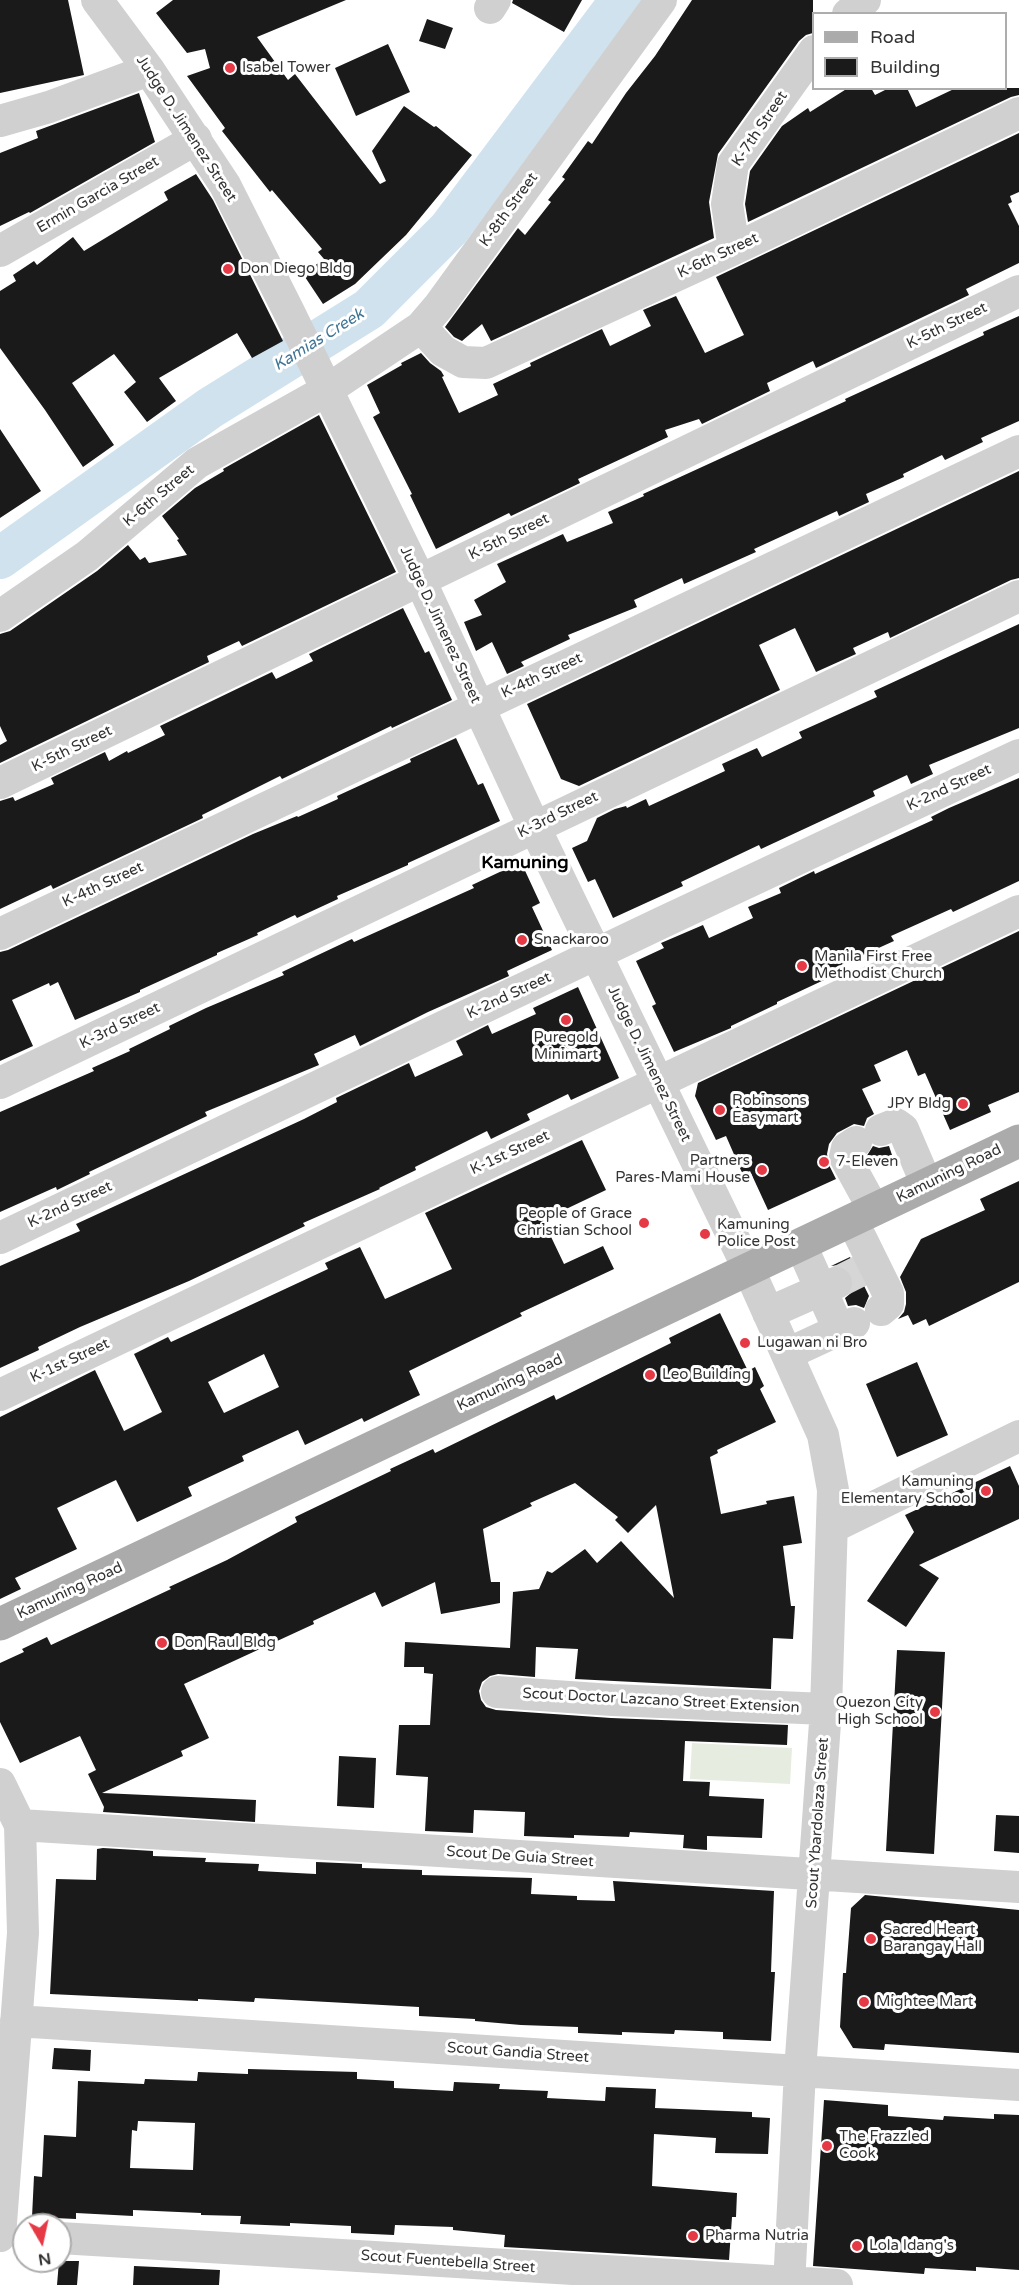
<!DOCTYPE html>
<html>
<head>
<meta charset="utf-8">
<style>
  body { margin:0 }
  #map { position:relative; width:1019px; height:2285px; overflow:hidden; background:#fff; font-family:"Varela Round",sans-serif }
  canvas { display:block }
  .legend { position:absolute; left:812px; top:12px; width:195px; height:78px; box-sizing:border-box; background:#fff; border:2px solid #adadad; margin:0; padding:8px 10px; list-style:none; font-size:18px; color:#333 }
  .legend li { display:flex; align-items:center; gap:12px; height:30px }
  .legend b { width:30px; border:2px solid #adadad }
  .north { position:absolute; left:12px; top:2213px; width:60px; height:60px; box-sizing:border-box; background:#fff; border:2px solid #adadad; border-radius:50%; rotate:171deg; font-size:16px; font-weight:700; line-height:24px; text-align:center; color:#333 }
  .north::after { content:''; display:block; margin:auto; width:21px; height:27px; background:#e63946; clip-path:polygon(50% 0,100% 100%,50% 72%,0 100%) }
</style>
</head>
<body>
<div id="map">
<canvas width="1019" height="2285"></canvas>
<ul class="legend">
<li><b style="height:8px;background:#ababab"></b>Road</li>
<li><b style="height:16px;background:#1a1a1a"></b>Building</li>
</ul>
<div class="north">N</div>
</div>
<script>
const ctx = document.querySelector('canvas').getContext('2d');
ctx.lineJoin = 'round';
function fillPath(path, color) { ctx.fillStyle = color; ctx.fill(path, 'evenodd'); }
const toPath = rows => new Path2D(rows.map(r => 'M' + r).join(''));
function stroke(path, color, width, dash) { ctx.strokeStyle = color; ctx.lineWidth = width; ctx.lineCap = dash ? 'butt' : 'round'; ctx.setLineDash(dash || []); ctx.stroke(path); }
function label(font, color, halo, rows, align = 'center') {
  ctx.font = font + ' "Varela Round",sans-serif'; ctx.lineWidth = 6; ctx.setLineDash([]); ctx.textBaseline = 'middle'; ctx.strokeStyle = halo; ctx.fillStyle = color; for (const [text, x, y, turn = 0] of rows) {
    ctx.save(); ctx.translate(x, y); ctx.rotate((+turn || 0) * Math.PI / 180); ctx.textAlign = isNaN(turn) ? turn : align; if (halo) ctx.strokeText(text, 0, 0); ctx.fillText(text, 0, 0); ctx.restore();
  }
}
const green = toPath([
  [692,1743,792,1748,790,1784,690,1779]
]);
const river = toPath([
  [0,558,210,408,369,309,449,229,621,0]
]);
const building = toPath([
  [0,0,68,0,84,75,0,93],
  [173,0,346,0,257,37,288,80,295,74,380,184,386,181,372,151,404,106,434,127,436,126,472,155,406,235,355,284,323,304,303,274,324,259,318,252,322,249,272,190,270,192,222,131,225,128,187,76,210,68,205,49,187,53,156,13],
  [513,0,582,0,564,32,512,3],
  [692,0,813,0,813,33,806,35,799,41,718,154,709,202,714,238,491,341,482,324,462,341,454,337,445,327,518,228,525,235,551,202,548,200,565,179,562,177,588,141,592,144,626,93,655,56],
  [427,19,453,28,445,49,419,41],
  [388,44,410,92,356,116,335,68],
  [848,88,871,88,875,95,889,88,907,88,916,107,956,88,1019,88,1019,95,1011,97,748,222,745,204,750,171,782,126,808,108,810,112],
  [139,93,155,142,30,213,29,212,0,226,0,153,38,138,36,131],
  [1019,133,1019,192,1010,196,1012,202,1008,204,1019,226,1019,263,966,289,969,295,816,368,813,361,767,383,770,391,702,424,699,419,665,430,668,437,578,479,580,483,511,516,509,513,436,549,410,495,412,494,373,417,380,413,367,385,402,365,401,363,421,353,430,363,441,371,444,376,442,377,459,413,498,395,493,384,531,366,530,363,602,329,610,346,651,326,643,310,676,296,705,353,744,335,716,277],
  [196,174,213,200,283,341,252,358,237,333,159,378,176,401,147,422,124,392,136,382,114,354,72,383,114,445,83,467,45,410,0,348,0,291,16,281,13,275,34,261,37,265,73,237,84,251,168,200,164,192],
  [1019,316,1019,421,981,438,983,442,966,450,945,460,942,455,903,474,904,477,866,494,869,502,839,516,837,511,754,549,756,552,684,584,682,578,634,600,637,607,568,635,570,639,521,662,524,666,507,674,492,642,476,651,464,622,482,615,474,600,506,582,497,564,563,534,567,542,613,523,608,512,644,496,643,494,846,401,845,399,869,388,984,335,983,332],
  [319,415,396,572,242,646,239,641,207,656,209,662,0,763,0,745,7,741,0,726,0,634,10,631,97,571,128,545,140,560,145,557,149,563,187,555,177,540,179,539,162,516,195,488,224,471,223,469],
  [0,429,41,491,0,518],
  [1019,471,1019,578,1011,580,890,638,888,632,853,648,856,654,816,672,795,628,759,645,780,690,579,786,561,779,527,704],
  [403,608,425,653,429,651,452,700,392,728,391,726,282,779,280,776,202,815,203,818,53,889,51,885,0,909,0,801,13,797,15,801,54,784,51,778,105,752,109,761,127,751,128,753,165,735,160,726,272,672,276,679,313,661,309,654],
  [1019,624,1019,728,929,765,933,774,911,784,907,775,873,791,875,796,761,849,759,845,681,882,683,886,613,918,595,879,588,882,572,848,587,841,597,818,615,809,626,806,627,808,646,799,649,806,725,771,722,764,757,748,762,757,802,738,799,732,877,697,874,691],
  [456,738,478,785,483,783,500,821,408,863,408,865,337,896,338,899,297,918,295,915,257,933,258,935,217,953,217,955,140,990,140,992,75,1020,58,982,50,986,49,983,12,1000,33,1046,0,1061,0,952,8,950,253,834,297,816,298,817,338,799,337,796,411,762,410,759],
  [1019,778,1019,881,953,912,951,909,891,936,894,941,821,974,824,980,777,1002,777,1004,731,1026,731,1028,674,1052,652,1006,656,1004,636,961,664,948,661,943,703,925,709,938,753,918,748,907,781,893,779,888,814,871,815,874,933,820,931,817,949,808],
  [521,862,540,903,532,907,552,950,507,971,509,976,428,1012,360,1046,355,1035,314,1054,319,1065,205,1112,207,1116,89,1172,90,1174,57,1190,56,1187,0,1212,0,1112,94,1071,92,1068,130,1051,129,1049,170,1029,169,1026,206,1008,284,975,282,972,352,939,354,942,474,888,472,885],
  [1019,931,1019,1092,988,1105,991,1112,950,1130,925,1073,918,1076,907,1050,874,1065,881,1081,862,1089,874,1114,867,1118,864,1126,854,1124,837,1133,829,1144,827,1154,829,1165,836,1179,768,1210,750,1171,743,1175,726,1136,716,1140,695,1096,698,1083],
  [578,987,619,1078,571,1100,568,1094,527,1114,530,1120,491,1139,487,1131,415,1167,416,1170,379,1188,380,1189,303,1223,305,1226,189,1281,80,1327,38,1347,39,1350,0,1368,0,1266,80,1231,76,1224,304,1119,337,1102,336,1098,409,1063,415,1077,463,1055,456,1041,488,1025,492,1034,536,1014,533,1008],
  [582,1140,606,1190,543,1220,564,1264,603,1246,614,1269,520,1313,522,1316,409,1371,420,1395,364,1422,362,1418,305,1445,298,1430,242,1456,244,1461,188,1487,192,1496,137,1522,116,1480,57,1508,77,1549,15,1578,21,1589,0,1599,0,1417,95,1370,124,1431,162,1412,134,1354,168,1337,171,1342,212,1323,328,1269,325,1263,360,1247,385,1299,452,1269,425,1213],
  [264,1354,279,1387,224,1413,208,1382],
  [873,1146,879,1148,889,1146,892,1155,870,1165,866,1157],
  [1019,1181,1019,1282,929,1326,926,1319,913,1325,908,1315,898,1319,904,1312,906,1304,906,1292,900,1277,921,1239,985,1210,980,1199],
  [850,1257,869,1296,864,1308,856,1305,848,1306,845,1298,851,1293,854,1286,853,1276,846,1268,839,1265,831,1266],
  [720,1313,748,1371,755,1367,764,1386,760,1389,776,1422,717,1450,718,1453,710,1457,721,1514,767,1504,766,1501,794,1496,802,1543,783,1546,791,1606,795,1606,793,1639,773,1638,771,1689,575,1679,578,1649,536,1647,535,1677,498,1674,490,1676,482,1682,479,1691,481,1700,486,1707,496,1710,611,1718,788,1725,787,1745,685,1741,683,1781,710,1782,709,1796,764,1799,762,1838,707,1836,707,1850,683,1848,684,1835,630,1832,629,1837,574,1835,574,1838,524,1836,525,1812,474,1810,473,1833,425,1831,428,1777,396,1775,399,1725,430,1725,433,1674,424,1673,424,1667,404,1667,405,1642,510,1648,513,1592,539,1589,547,1571,552,1573,585,1549,597,1563,621,1541,674,1598,656,1505,628,1533,615,1520,618,1517,575,1483,530,1503,532,1506,483,1529,491,1582,500,1582,500,1603,441,1614,435,1582,382,1607,375,1592,313,1621,314,1624,184,1684,209,1738,181,1751,183,1756,102,1793,256,1800,255,1822,103,1812,104,1807,88,1774,96,1770,80,1736,20,1763,0,1722,0,1663,24,1652,22,1649,47,1637,51,1645,171,1589,169,1587,227,1560,297,1522,295,1517,391,1471,390,1469,433,1449,435,1453,554,1395,556,1400,671,1343,669,1338],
  [917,1362,948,1435,897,1457,866,1384],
  [1010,1466,1019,1486,1019,1519,919,1565,939,1578,906,1627,867,1601,914,1532,905,1515],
  [897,1650,945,1652,934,1854,886,1851],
  [339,1756,376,1758,374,1808,337,1806],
  [996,1815,1019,1816,1019,1853,994,1851],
  [103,1848,153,1851,153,1856,206,1858,205,1862,259,1864,258,1871,316,1874,316,1862,362,1864,362,1868,422,1870,422,1875,532,1878,531,1894,577,1896,577,1900,615,1901,613,1881,774,1891,771,1972,775,1972,771,2041,723,2039,723,2032,675,2030,674,2034,622,2032,622,2035,578,2033,578,2027,521,2025,475,2021,475,2019,419,2016,419,2007,255,1998,254,2002,198,1999,198,2001,50,1994,56,1879,96,1880,97,1849],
  [865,1895,1019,1910,1019,2053,885,2044,884,2050,853,2048,840,2027,843,1973,846,1973,851,1908],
  [54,2048,91,2050,90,2071,52,2069],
  [248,2069,357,2072,357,2079,394,2081,394,2088,453,2091,454,2082,500,2084,499,2089,548,2091,547,2098,605,2101,606,2087,656,2089,655,2108,752,2112,752,2117,770,2118,768,2154,715,2153,716,2138,654,2134,652,2186,737,2193,736,2217,732,2217,729,2260,504,2247,505,2235,453,2230,453,2227,395,2225,394,2235,351,2233,351,2226,290,2223,290,2226,240,2224,241,2216,201,2215,201,2213,133,2210,133,2216,76,2213,76,2219,32,2217,34,2176,42,2177,44,2135,76,2137,78,2081,144,2084,145,2079,197,2081,198,2072,248,2074],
  [138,2121,195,2123,193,2170,130,2168,132,2130,137,2131],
  [824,2100,888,2105,888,2116,943,2120,944,2116,994,2119,994,2114,1019,2115,1019,2270,976,2267,976,2271,925,2268,924,2274,813,2266],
  [59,2261,79,2261,77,2285,57,2285],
  [134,2266,220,2270,219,2285,133,2285]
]);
const minorTunnel = toPath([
  [836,1283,862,1270]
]);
const minor = toPath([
  [97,0,149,70,225,185,289,312,420,580,534,826,749,1270,823,1435,833,1490,826,1709,800,2071,789,2285],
  [490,8,495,0],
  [848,14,865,0],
  [0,121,49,107,149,70],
  [734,249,727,204,733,164,814,51],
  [0,251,196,139],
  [421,327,443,351,463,362,486,363,734,249,1019,113],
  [0,616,87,556,197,463,327,390,421,327,439,306,661,0],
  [0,783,1019,291],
  [0,934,1019,451],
  [0,1083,1019,596],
  [881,1130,896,1124,903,1129,927,1185],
  [856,1142,847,1148,845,1157,874,1210],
  [852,1220,888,1293,888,1304,881,1310],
  [0,1238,663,922,1019,755],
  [801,1245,839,1330],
  [768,1313,836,1283],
  [787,1354,854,1323],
  [0,1395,1019,911],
  [833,1527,1019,1436],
  [497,1692,612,1700,826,1709],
  [0,1784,20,1825,23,1933,0,2236],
  [20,1825,1019,1887],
  [16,2021,1019,2085],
  [60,2238,837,2285]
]);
const major = toPath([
  [0,1624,1019,1141]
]);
const markers = [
  [230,68,6,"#e63946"],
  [228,269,6,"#e63946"],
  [522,940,6,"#e63946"],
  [802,966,6,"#e63946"],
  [566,1020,6,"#e63946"],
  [963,1104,6,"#e63946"],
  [720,1110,6,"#e63946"],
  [824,1162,6,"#e63946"],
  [762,1170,6,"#e63946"],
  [644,1223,6,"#e63946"],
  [705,1234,6,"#e63946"],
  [745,1343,6,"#e63946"],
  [650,1375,6,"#e63946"],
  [986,1491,6,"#e63946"],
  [162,1643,6,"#e63946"],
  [935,1712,6,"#e63946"],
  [871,1939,6,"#e63946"],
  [864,2002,6,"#e63946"],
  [827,2146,6,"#e63946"],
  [693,2236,6,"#e63946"],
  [857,2246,6,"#e63946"]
];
const poiNames = [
  ["Isabel Tower",242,68],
  ["Don Diego Bldg",240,269],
  ["Snackaroo",534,940],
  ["Manila First Free",814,957],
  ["Methodist Church",814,974],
  ["Puregold",566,1038,"center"],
  ["Minimart",566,1055,"center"],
  ["Robinsons",732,1101],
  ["Easymart",732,1118],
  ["JPY Bldg",951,1104,"right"],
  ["Partners",750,1161,"right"],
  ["Pares-Mami House",750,1178,"right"],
  ["7-Eleven",836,1162],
  ["People of Grace",632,1214,"right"],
  ["Christian School",632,1231,"right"],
  ["Kamuning",717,1225],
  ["Police Post",717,1242],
  ["Lugawan ni Bro",757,1343],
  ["Leo Building",662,1375],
  ["Kamuning",974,1482,"right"],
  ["Elementary School",974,1499,"right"],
  ["Don Raul Bldg",174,1643],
  ["Quezon City",923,1703,"right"],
  ["High School",923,1720,"right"],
  ["Sacred Heart",883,1930],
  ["Barangay Hall",883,1947],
  ["Mightee Mart",876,2002],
  ["The Frazzled",839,2137],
  ["Cook",839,2154],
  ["Pharma Nutria",705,2236],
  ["Lola Idang's",869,2246]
];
const streetNames = [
  ["Judge D. Jimenez Street",186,129,57],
  ["K-7th Street",760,129,-56],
  ["Ermin Garcia Street",98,195,-30],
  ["K-8th Street",509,210,-54],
  ["K-6th Street",718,256,-25],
  ["K-5th Street",947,326,-26],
  ["K-6th Street",159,496,-40],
  ["K-5th Street",509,537,-26],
  ["Judge D. Jimenez Street",440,625,65],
  ["K-4th Street",542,676,-25],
  ["K-5th Street",72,749,-26],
  ["K-2nd Street",949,788,-25],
  ["K-3rd Street",558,815,-26],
  ["K-4th Street",103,885,-25],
  ["K-2nd Street",509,996,-25],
  ["K-3rd Street",120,1026,-26],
  ["Judge D. Jimenez Street",649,1064,64],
  ["K-1st Street",510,1153,-25],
  ["Kamuning Road",949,1174,-26],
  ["K-2nd Street",70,1205,-25],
  ["K-1st Street",70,1361,-25],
  ["Kamuning Road",510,1383,-25],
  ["Kamuning Road",70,1591,-25],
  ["Scout Doctor Lazcano Street Extension",661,1701,3],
  ["Scout Ybardolaza Street",818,1823,-86],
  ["Scout De Guia Street",520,1857,4],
  ["Scout Gandia Street",518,2053,4],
  ["Scout Fuentebella Street",448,2262,4]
];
const waterNames = [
  ["Kamias Creek",319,340,-32]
];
const quarterNames = [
  ["Kamuning",525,863]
];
fillPath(green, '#e6ecdf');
stroke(river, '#cfe2ee', 42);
fillPath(building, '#1a1a1a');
stroke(minorTunnel, '#d6d6d6', 32, [32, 16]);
stroke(minor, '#d0d0d0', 32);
stroke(major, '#ababab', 33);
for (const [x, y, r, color] of markers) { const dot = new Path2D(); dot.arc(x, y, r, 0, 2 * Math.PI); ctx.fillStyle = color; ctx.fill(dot); stroke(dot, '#fff', 2); }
label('15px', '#333', '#fff', poiNames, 'left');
label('15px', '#333', '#fff', streetNames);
label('italic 16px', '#3f7597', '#fff', waterNames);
label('bold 18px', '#000', '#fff', quarterNames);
</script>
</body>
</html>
